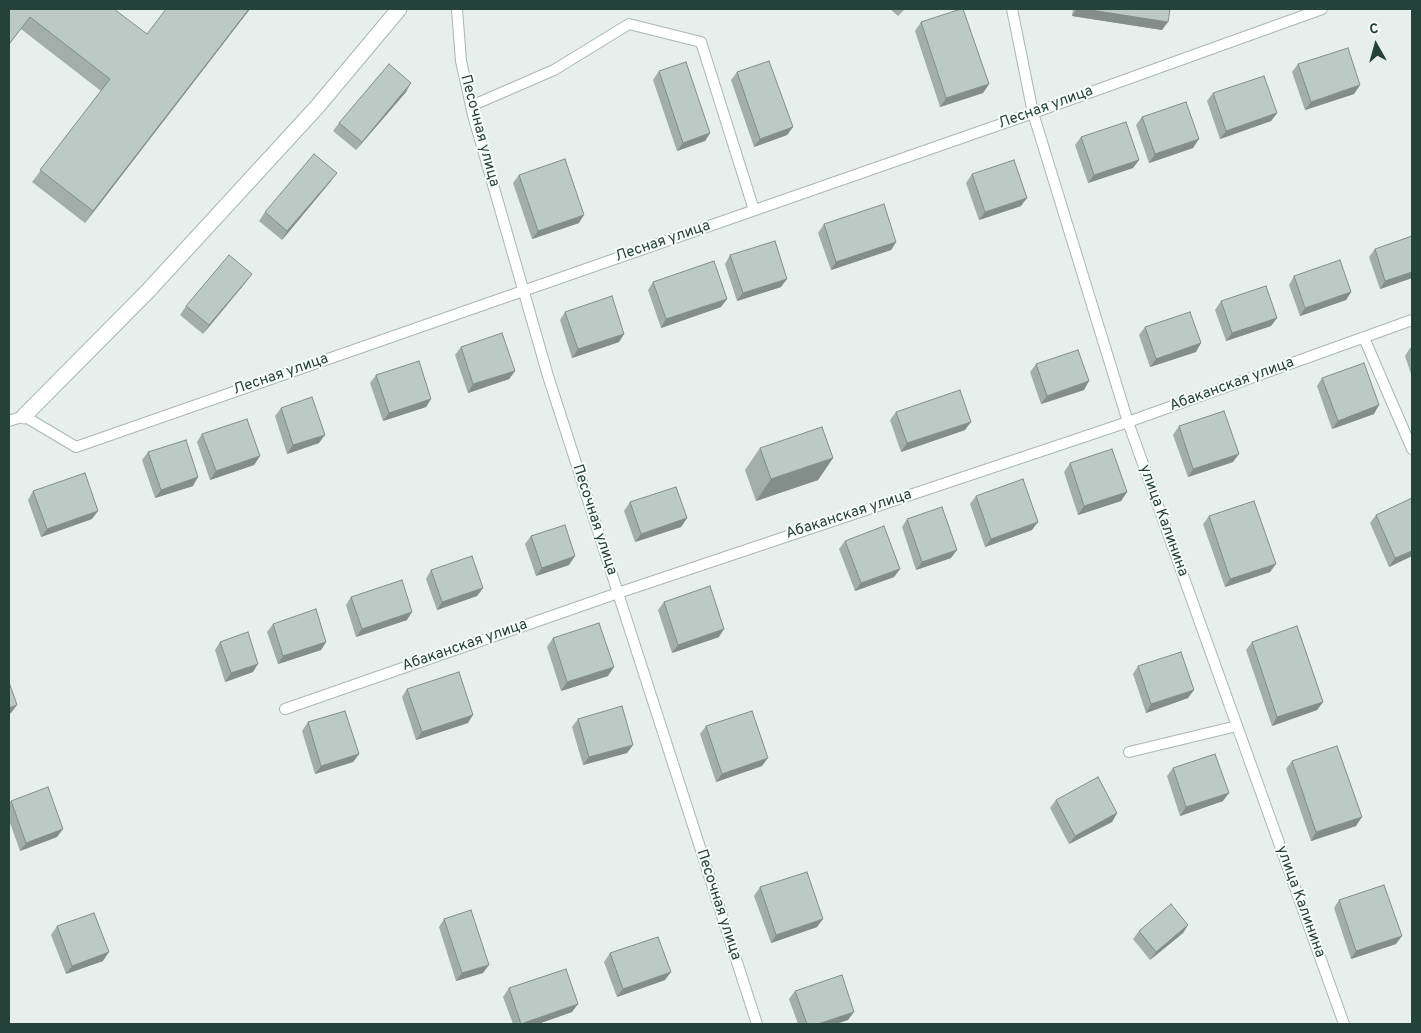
<!DOCTYPE html>
<html>
<head>
<meta charset="utf-8">
<style>
  body { margin:0 }
  #map { position:relative; width:1421px; height:1033px; overflow:hidden; background:#e6efeb; font-family:Overpass,sans-serif }
  canvas { display:block }
  .frame { position:absolute; inset:0; border:10px solid #24423a; pointer-events:none }
  .north { position:absolute; left:1351px; top:20px; width:50px; height:50px; -webkit-text-stroke:4px #f7fbf9; paint-order:stroke; rotate:353deg; font-size:14px; font-weight:700; line-height:20px; text-align:center; color:#24423a }
  .north::after { content:''; display:block; margin:auto; width:18px; height:22px; background:#24423a; clip-path:polygon(50% 0,100% 100%,50% 72%,0 100%) }
</style>
</head>
<body>
<div id="map">
<canvas width="1421" height="1033"></canvas>
<div class="frame"></div>
<div class="north">С</div>
</div>
<script>
const ctx = document.querySelector('canvas').getContext('2d');
ctx.lineJoin = 'round';
const toPath = rows => new Path2D(rows.map(r => 'M' + r).join(''));
function stroke(path, color, width, dash) { ctx.strokeStyle = color; ctx.lineWidth = width; ctx.lineCap = dash ? 'butt' : 'round'; ctx.setLineDash(dash || []); ctx.stroke(path); }
function fillPath(path, color) { ctx.fillStyle = color; ctx.fill(path, 'evenodd'); }
function label(font, color, halo, rows, align = 'center') {
  ctx.font = font + ' Overpass,sans-serif'; ctx.lineWidth = 4; ctx.setLineDash([]); ctx.textBaseline = 'middle'; ctx.strokeStyle = halo; ctx.fillStyle = color; for (const [text, x, y, turn = 0] of rows) {
    ctx.save(); ctx.translate(x, y); ctx.rotate((+turn || 0) * Math.PI / 180); ctx.textAlign = isNaN(turn) ? turn : align; if (halo) ctx.strokeText(text, 0, 0); ctx.fillText(text, 0, 0); ctx.restore();
  }
}
const lane = toPath([
  [457,9,461,61,473,115,548,376,757,1024],
  [1012,9,1033,113,1128,422,1344,1024],
  [471,106,554,70,629,24,701,42,754,210],
  [1364,338,1412,449],
  [9,421,24,416,76,447,1033,113,1322,9],
  [285,709,618,593,1128,422,1412,320],
  [1129,752,1237,726]
]);
const street = toPath([
  [24,416,147,292,317,107,399,9]
]);
const wall = toPath([
  [9,9,147,34,250,9,85,223,32,182,101,91,21,29,9,45],
  [890,9,905,9,898,16],
  [1073,9,1170,9,1162,30,1072,16],
  [921,22,989,84,983,93,940,107,915,31],
  [1298,64,1360,85,1354,94,1305,110,1292,72],
  [659,71,710,133,705,141,677,151,653,80],
  [737,72,793,127,787,135,754,147,731,80],
  [406,92,356,150,333,131,339,123],
  [1213,93,1277,113,1271,121,1220,139,1207,101],
  [1142,117,1193,148,1149,163,1136,125],
  [1081,137,1139,160,1133,168,1088,183,1075,145],
  [972,174,1021,206,979,220,966,183],
  [519,175,579,223,532,239,513,183],
  [331,181,282,240,259,221,265,212],
  [824,224,896,242,891,250,831,270,818,233],
  [1412,236,1412,278,1380,289,1369,257,1375,249],
  [730,255,781,287,737,301,725,264],
  [1294,276,1351,292,1346,300,1300,316,1289,285],
  [246,282,203,334,180,315,186,306],
  [653,282,721,307,661,328,648,290],
  [1221,301,1277,318,1271,326,1226,341,1215,310],
  [565,312,624,334,619,342,572,358,560,320],
  [1145,327,1196,352,1150,367,1139,335],
  [461,347,515,371,509,379,468,393,455,355],
  [1412,347,1412,377,1405,356,1410,348],
  [1036,364,1084,390,1041,404,1030,372],
  [376,375,431,399,426,407,383,421,370,383],
  [1322,378,1374,414,1332,429,1317,386],
  [281,408,319,443,287,454,275,416],
  [896,412,965,430,901,452,890,420],
  [1179,426,1233,462,1188,477,1173,435],
  [202,434,260,456,254,465,210,480,197,442],
  [760,448,833,458,818,480,756,501,745,470],
  [148,452,193,486,155,498,142,460],
  [1070,463,1127,492,1121,501,1078,515,1064,472],
  [33,491,92,519,41,537,28,500],
  [976,496,1032,530,985,547,970,504],
  [1412,498,1412,556,1389,567,1370,523,1376,515],
  [630,502,687,518,681,527,635,542,624,511],
  [1209,516,1270,572,1225,587,1203,524],
  [907,519,951,558,916,570,902,527],
  [531,536,569,565,536,576,525,544],
  [845,541,900,569,894,577,855,591,839,549],
  [431,570,483,588,477,596,437,610,426,579],
  [351,597,407,620,356,637,346,605],
  [664,602,719,637,672,653,658,610],
  [273,624,326,642,321,650,278,664,267,632],
  [553,638,608,676,561,691,547,647],
  [220,642,253,672,225,682,215,650],
  [1252,642,1323,702,1317,710,1272,726,1246,650],
  [1138,666,1188,698,1146,713,1133,674],
  [407,689,468,723,416,740,402,697],
  [578,719,633,745,627,753,583,765,572,727],
  [308,722,359,754,353,762,315,774,302,731],
  [706,726,762,766,716,782,700,734],
  [1292,761,1356,826,1311,841,1286,769],
  [1173,768,1223,801,1180,816,1167,776],
  [1056,800,1117,813,1112,822,1069,844,1050,808],
  [11,801,57,837,20,851,9,820,9,803],
  [760,887,817,927,771,943,754,896],
  [1339,900,1396,944,1351,959,1334,908],
  [444,919,483,973,456,981,439,927],
  [1188,925,1183,933,1150,960,1133,939,1139,931],
  [57,926,103,961,66,974,51,935],
  [610,953,665,980,617,997,604,962],
  [509,988,572,1012,538,1024,513,1024,503,997],
  [795,991,848,1020,836,1024,798,1024,789,999]
]);
const shadedWall = toPath([
  [249,9,250,9,85,223,93,211],
  [1077,9,1084,9,1168,22,1162,30,1072,16],
  [411,83,406,92,356,150,362,142],
  [989,84,983,93,940,107,946,98],
  [1360,85,1354,94,1305,110,1311,102],
  [1277,113,1271,121,1220,139,1226,131],
  [793,127,787,135,754,147,760,139],
  [710,133,705,141,677,151,683,143],
  [1199,139,1193,148,1149,163,1155,154],
  [1139,160,1133,168,1088,183,1094,175],
  [337,173,331,181,282,240,287,231],
  [1027,198,1021,206,979,220,985,212],
  [584,215,579,223,532,239,538,231],
  [896,242,891,250,831,270,836,262],
  [1412,272,1412,278,1380,289,1385,281],
  [252,274,246,282,203,334,209,325],
  [787,279,781,287,737,301,743,293],
  [1351,292,1346,300,1300,316,1305,308],
  [727,299,721,307,661,328,666,319],
  [1277,318,1271,326,1226,341,1232,333],
  [624,334,619,342,572,358,578,349],
  [1201,343,1196,352,1150,367,1156,359],
  [515,371,509,379,468,393,473,384],
  [1089,381,1084,390,1041,404,1047,396],
  [431,399,426,407,383,421,389,413],
  [1379,405,1374,414,1332,429,1338,421],
  [971,422,965,430,901,452,907,443],
  [325,435,319,443,287,454,293,445],
  [1239,454,1233,462,1188,477,1193,469],
  [260,456,254,465,210,480,216,471],
  [833,458,818,480,756,501,771,479],
  [198,477,193,486,155,498,161,490],
  [1127,492,1121,501,1078,515,1084,506],
  [98,511,92,519,41,537,47,529],
  [687,518,681,527,635,542,641,534],
  [1038,522,1032,530,985,547,991,539],
  [957,550,951,558,916,570,922,562],
  [1412,551,1412,556,1389,567,1395,558],
  [575,556,569,565,536,576,542,568],
  [1276,564,1270,572,1225,587,1230,579],
  [900,569,894,577,855,591,861,583],
  [483,588,477,596,437,610,442,602],
  [412,612,407,620,356,637,362,629],
  [724,629,719,637,672,653,678,645],
  [326,642,321,650,278,664,283,656],
  [258,664,253,672,225,682,231,673],
  [614,667,608,676,561,691,567,682],
  [1194,690,1188,698,1146,713,1151,704],
  [1323,702,1317,710,1272,726,1277,717],
  [17,705,11,713,9,714,9,708],
  [473,715,468,723,416,740,422,732],
  [633,745,627,753,583,765,589,757],
  [359,754,353,762,315,774,321,766],
  [768,758,762,766,716,782,722,774],
  [1229,793,1223,801,1180,816,1186,807],
  [1117,813,1112,822,1069,844,1075,836],
  [1362,817,1356,826,1311,841,1316,832],
  [63,829,57,837,20,851,26,843],
  [823,919,817,927,771,943,776,935],
  [1188,925,1183,933,1150,960,1156,952],
  [1402,936,1396,944,1351,959,1356,951],
  [109,952,103,961,66,974,72,966],
  [489,965,483,973,456,981,462,973],
  [671,972,665,980,617,997,623,989],
  [578,1004,572,1012,538,1024,521,1024],
  [854,1012,848,1020,836,1024,818,1024]
]);
const building = toPath([
  [9,9,114,9,147,34,166,9,249,9,93,211,40,170,110,79,30,17,9,44,9,9],
  [961,9,963,9,989,84,946,98,921,22,961,9],
  [1084,9,1170,9,1168,22,1084,9],
  [1348,48,1360,85,1311,102,1298,64,1348,48],
  [769,61,793,127,760,139,737,72,769,61],
  [686,62,710,133,683,143,659,71,686,62],
  [389,64,411,83,362,142,339,123,389,64],
  [1264,76,1277,113,1226,131,1213,93,1264,76],
  [1186,102,1199,139,1155,154,1142,117,1186,102],
  [1126,122,1139,160,1094,175,1081,137,1126,122],
  [314,154,337,173,287,231,265,212,314,154],
  [565,159,584,215,538,231,519,175,565,159],
  [1014,160,1027,198,985,212,972,174,1014,160],
  [884,204,896,242,836,262,824,224,884,204],
  [1412,236,1412,272,1385,281,1375,249,1412,236],
  [775,241,787,279,743,293,730,255,775,241],
  [229,255,252,274,209,325,186,306,229,255],
  [1340,260,1351,292,1305,308,1294,276,1340,260],
  [714,261,727,299,666,319,653,282,714,261],
  [1266,286,1277,318,1232,333,1221,301,1266,286],
  [612,296,624,334,578,349,565,312,612,296],
  [1190,312,1201,343,1156,359,1145,327,1190,312],
  [502,333,515,371,473,384,461,347,502,333],
  [1078,350,1089,381,1047,396,1036,364,1078,350],
  [419,361,431,399,389,413,376,375,419,361],
  [1364,363,1379,405,1338,421,1322,378,1364,363],
  [960,390,971,422,907,443,896,412,960,390],
  [312,397,325,435,293,445,281,408,312,397],
  [1224,411,1239,454,1193,469,1179,426,1224,411],
  [247,419,260,456,216,471,202,434,247,419],
  [822,427,833,458,771,479,760,448,822,427],
  [186,440,198,477,161,490,148,452,186,440],
  [1112,449,1127,492,1084,506,1070,463,1112,449],
  [85,473,98,511,47,529,33,491,85,473],
  [1023,479,1038,522,991,539,976,496,1023,479],
  [676,487,687,518,641,534,630,502,676,487],
  [1412,498,1412,551,1395,558,1376,515,1412,498],
  [1254,501,1276,564,1230,579,1209,516,1254,501],
  [942,507,957,550,922,562,907,519,942,507],
  [565,525,575,556,542,568,531,536,565,525],
  [884,526,900,569,861,583,845,541,884,526],
  [472,556,483,588,442,602,431,570,472,556],
  [402,580,412,612,362,629,351,597,402,580],
  [710,586,724,629,678,645,664,602,710,586],
  [316,609,326,642,283,656,273,624,316,609],
  [599,623,614,667,567,682,553,638,599,623],
  [1297,626,1323,702,1277,717,1252,642,1297,626],
  [248,632,258,664,231,673,220,642,248,632],
  [1181,652,1194,690,1151,704,1138,666,1181,652],
  [459,672,473,715,422,732,407,689,459,672],
  [9,682,17,705,9,708,9,682],
  [622,706,633,745,589,757,578,719,622,706],
  [345,711,359,754,321,766,308,722,345,711],
  [752,711,768,758,722,774,706,726,752,711],
  [1337,746,1362,817,1316,832,1292,761,1337,746],
  [1215,754,1229,793,1186,807,1173,768,1215,754],
  [1098,777,1117,813,1075,836,1056,800,1098,777],
  [48,787,63,829,26,843,11,801,48,787],
  [807,872,823,919,776,935,760,887,807,872],
  [1384,885,1402,936,1356,951,1339,900,1384,885],
  [1171,904,1188,925,1156,952,1139,931,1171,904],
  [471,910,489,965,462,973,444,919,471,910],
  [94,913,109,952,72,966,57,926,94,913],
  [658,937,671,972,623,989,610,953,658,937],
  [566,969,578,1004,521,1024,509,988,566,969],
  [842,975,854,1012,818,1024,807,1024,795,991,842,975]
]);
const streetNames = [
  ["Лесная улица",1046,108,-20],
  ["Песочная улица",479,131,75],
  ["Лесная улица",663,242,-19],
  ["Лесная улица",281,375,-19],
  ["Абаканская улица",1232,385,-20],
  ["Абаканская улица",849,515,-18],
  ["Песочная улица",594,520,72],
  ["улица Калинина",1163,521,70],
  ["Абаканская улица",465,646,-19],
  ["улица Калинина",1300,902,70],
  ["Песочная улица",718,905,72]
];
stroke(lane, '#a8b8b2', 12);
stroke(street, '#a8b8b2', 17);
stroke(lane, '#fff', 10);
stroke(street, '#fff', 15);
fillPath(wall, '#a1aea9');
fillPath(shadedWall, '#838d89');
fillPath(building, '#bbcac4');
stroke(building, '#838d89', 1);
label('15px', '#24423a', '#f7fbf9', streetNames);
</script>
</body>
</html>
